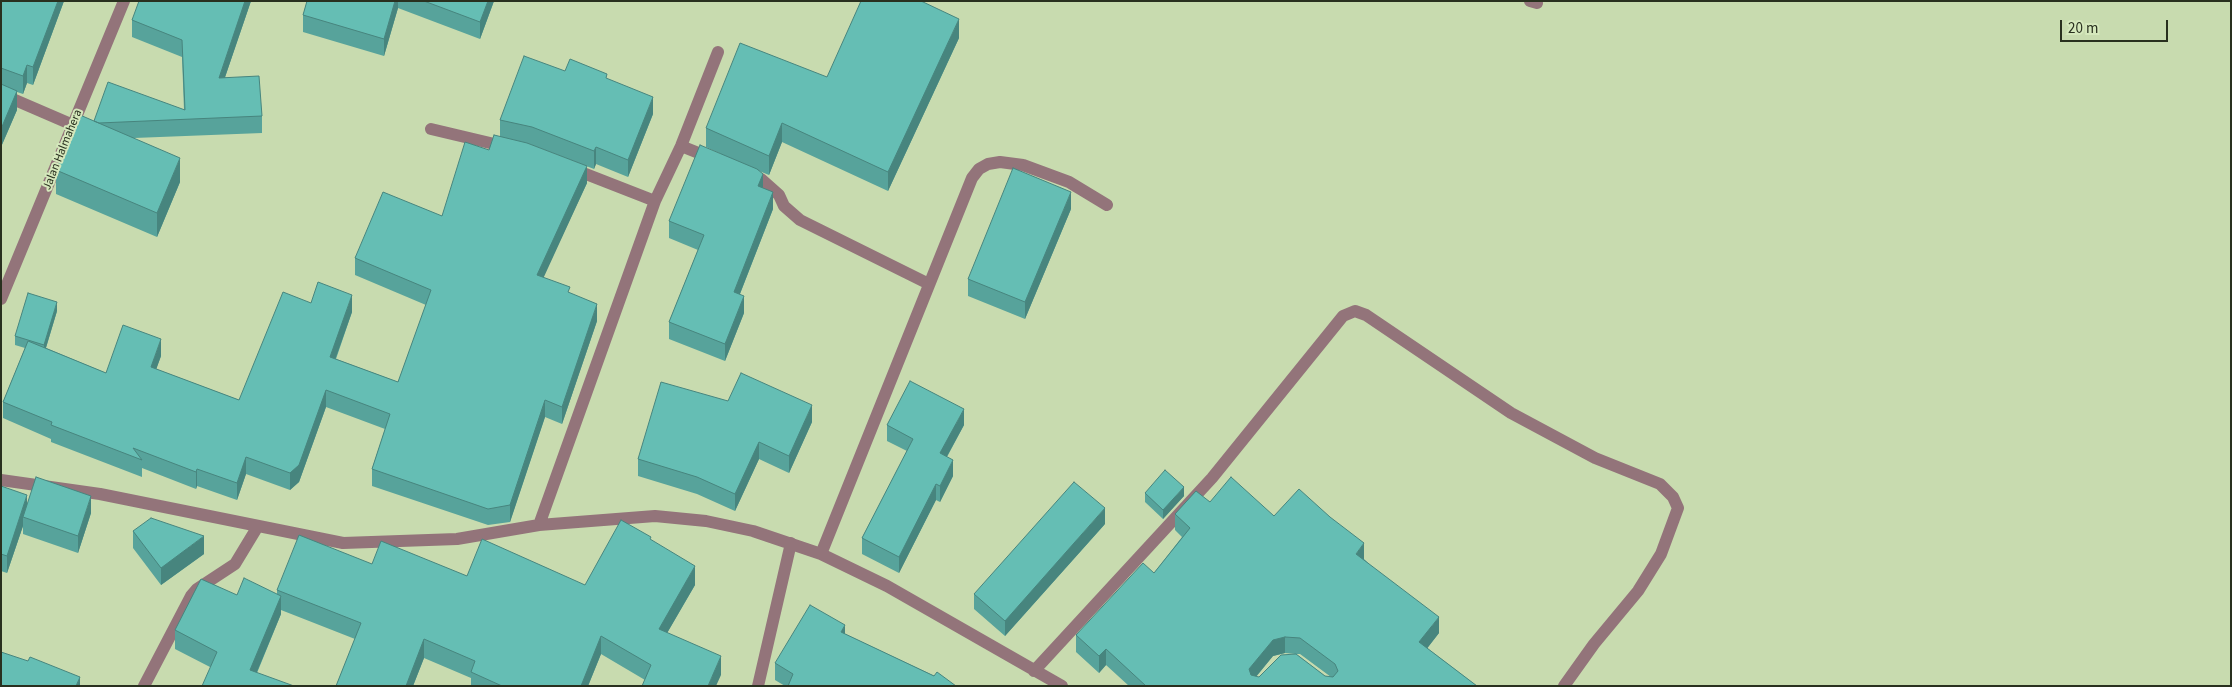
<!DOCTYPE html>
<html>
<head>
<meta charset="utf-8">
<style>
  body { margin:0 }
  #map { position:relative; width:2232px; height:687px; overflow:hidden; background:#c8dbaf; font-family:"Source Sans 3",sans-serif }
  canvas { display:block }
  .frame { position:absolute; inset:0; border:2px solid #29301f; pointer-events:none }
  .scale { position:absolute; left:2060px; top:20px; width:108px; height:22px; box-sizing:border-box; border:2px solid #29301f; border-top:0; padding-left:6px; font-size:15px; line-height:18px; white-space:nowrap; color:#29301f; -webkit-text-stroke:4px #d5e8bc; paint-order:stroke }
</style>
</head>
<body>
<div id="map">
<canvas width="2232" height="687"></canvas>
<div class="frame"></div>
<div class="scale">20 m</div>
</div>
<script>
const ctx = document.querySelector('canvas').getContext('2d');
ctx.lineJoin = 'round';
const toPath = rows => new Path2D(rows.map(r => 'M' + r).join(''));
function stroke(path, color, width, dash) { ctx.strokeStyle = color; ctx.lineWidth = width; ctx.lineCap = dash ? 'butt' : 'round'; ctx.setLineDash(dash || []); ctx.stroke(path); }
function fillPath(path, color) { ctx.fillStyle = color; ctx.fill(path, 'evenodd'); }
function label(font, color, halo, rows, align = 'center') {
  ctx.font = font + ' "Source Sans 3",sans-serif'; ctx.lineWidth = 4; ctx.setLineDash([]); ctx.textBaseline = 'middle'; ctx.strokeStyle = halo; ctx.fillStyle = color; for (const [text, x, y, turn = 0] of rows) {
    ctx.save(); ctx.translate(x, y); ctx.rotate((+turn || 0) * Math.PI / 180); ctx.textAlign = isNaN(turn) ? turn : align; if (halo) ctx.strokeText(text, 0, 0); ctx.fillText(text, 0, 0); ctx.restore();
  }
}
const minor = toPath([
  [1530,1,1537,3],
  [1,94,73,125],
  [431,129,507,147],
  [681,146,711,158],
  [748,174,761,179,779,195,784,206,800,220,929,284],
  [655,201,681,146,718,52],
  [1,299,124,1],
  [1,480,100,494,343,543,457,539,539,525,655,516,706,521,753,531,821,554,887,586,1062,686],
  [539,525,655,201,573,169],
  [821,554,972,178,979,169,988,164,1000,162,1023,165,1069,182,1107,205],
  [1034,671,1212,478,1343,316,1355,311,1366,315,1511,413,1595,458,1660,484,1673,497,1678,508,1661,554,1638,591,1594,644,1564,686],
  [144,686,191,596,197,589,235,564,258,526],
  [758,686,791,543]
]);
const wall = toPath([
  [1,1,64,1,33,85,27,83,23,94,17,92,17,110,1,147],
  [251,1,225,77,262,116,262,133,134,138,180,182,157,237,56,194,56,170,94,121,184,110,182,57,132,37,132,20],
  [307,1,494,1,480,39,398,8,384,56,303,32,303,15],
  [959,38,888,191,782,142,769,175,759,171,763,188,773,209,740,294,744,313,725,361,669,339,669,322,698,250,669,238,669,221,721,154,706,147,706,128,827,77],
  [565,71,607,79,653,114,628,177,596,164,594,169,529,144,587,183,543,277,570,293,597,321,562,424,545,417,510,522,488,525,372,486,372,469,385,429,326,407,299,482,290,490,246,474,237,500,197,486,196,489,142,468,142,477,51,442,51,439,3,418,3,402,25,348,15,345,15,336,57,311,46,348,106,373,161,356,156,369,239,400,311,303,352,312,336,359,398,382,426,305,355,275,355,258,442,216,489,150,500,137,500,120],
  [1071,209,1025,319,968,296,968,279],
  [728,401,812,422,789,473,759,459,735,511,697,494,638,476,638,459],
  [887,425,964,425,947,457,953,476,940,502,936,500,899,573,862,554,862,538,907,451,887,441],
  [1,486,27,504,91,513,78,553,23,534,23,526,7,573,1,571],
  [1145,493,1184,496,1163,519,1145,502],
  [1210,502,1274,516,1364,559,1439,633,1427,648,1477,686,1129,686,1106,665,1099,673,1076,652,1076,635,1154,573,1182,537,1175,530,1175,514],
  [1285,653,1295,654,1259,677,1256,677,1273,656],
  [1296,654,1300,654,1331,677,1325,676],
  [1105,524,1005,636,974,609,974,594],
  [133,531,204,554,161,585,133,548],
  [651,540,695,585,667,633,721,675,645,680,601,654,588,686,471,686,471,678,424,658,413,686,336,686,355,639,281,610,281,614,257,673,210,667,175,649,175,630,237,595,277,594,277,590,372,564,467,576,585,585],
  [845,634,956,686,785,686,775,680,775,663]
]);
const shadedWall = toPath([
  [58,1,64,1,33,85,33,67],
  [245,1,251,1,219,95,219,78],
  [395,1,398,1,398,8,384,56,384,39],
  [488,1,494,1,480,39,480,22],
  [959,19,959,38,888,191,888,172],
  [27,65,27,83,23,94,23,76],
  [17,91,17,110,1,147,1,129],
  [653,97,653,114,628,177,628,160],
  [782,123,782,142,769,175,769,156],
  [596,147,596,164,594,169,594,151],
  [180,158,180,182,157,237,157,213],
  [587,166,587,183,537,292,537,275],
  [763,174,763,191,758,186],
  [773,192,773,209,734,309,734,292],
  [1071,192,1071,209,1025,319,1025,302],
  [352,295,352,312,330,374,330,357],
  [744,296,744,313,725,361,725,344],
  [57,302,57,311,44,354,44,345],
  [597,304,597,321,562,424,562,407],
  [161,339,161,356,151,384,151,367],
  [326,390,326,407,299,482,290,490,290,473],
  [545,400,545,417,510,522,510,505],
  [812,405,812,422,789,473,789,456],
  [964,409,964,425,940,469,940,453],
  [759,442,759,459,735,511,735,494],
  [246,457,246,474,237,500,237,483],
  [953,460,953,476,940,502,940,486],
  [197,469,197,486,196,489,196,472],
  [936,484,936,500,899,573,899,557],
  [1184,487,1184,496,1163,519,1163,510],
  [27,495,27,512,23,517,23,526,7,573,7,556],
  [91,496,91,513,78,553,78,536],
  [1105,508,1105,524,1005,636,1005,621],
  [204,536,204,554,161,585,161,568],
  [1364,543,1364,559,1356,570,1356,554],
  [695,566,695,585,659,647,659,629],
  [281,596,281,614,251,686,250,670],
  [1439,617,1439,633,1419,659,1419,642],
  [845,625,845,642,841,632],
  [601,636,601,654,588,686,581,686],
  [1285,637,1285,653,1273,656,1249,685,1249,669,1273,640],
  [424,639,424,658,413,686,406,686],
  [1106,649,1106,665,1099,673,1099,656],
  [721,656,721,675,716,686,708,686],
  [80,677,80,686,76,686]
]);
const building = toPath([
  [1,1,58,1,33,67,27,65,23,76,1,68,1,1],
  [139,1,245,1,219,78,259,76,262,116,99,123,94,121,108,82,185,110,182,40,132,20,139,1],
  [307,1,395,1,384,39,303,15,307,1],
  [424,1,488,1,480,22,424,1],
  [861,1,921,1,959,19,888,172,782,123,769,156,706,128,740,43,827,77,861,1],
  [524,56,565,71,570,59,607,74,606,78,653,97,628,160,596,147,594,151,532,127,500,120,524,56],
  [1,84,17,91,1,129,1,84],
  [80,115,180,158,157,213,56,170,80,115],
  [494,135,527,143,587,166,537,275,570,287,568,292,597,304,562,407,545,400,510,505,488,509,372,469,390,414,326,390,299,465,290,473,246,457,237,483,197,469,196,472,133,448,142,460,51,425,52,422,3,402,28,341,106,373,123,325,161,339,151,367,239,400,283,292,311,303,318,282,352,295,330,357,398,382,431,290,355,258,383,192,442,216,465,142,489,150,494,135],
  [700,145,757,169,763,174,758,186,773,192,734,292,744,296,725,344,669,322,704,235,669,221,700,145],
  [1013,168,1071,192,1025,302,968,279,1013,168],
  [28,293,57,302,44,345,15,336,28,293],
  [741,373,812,405,789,456,759,442,735,494,697,477,638,459,661,382,728,401,741,373],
  [910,381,964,409,940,453,953,460,940,486,936,484,899,557,862,538,913,439,887,425,910,381],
  [1165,470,1184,487,1163,510,1145,493,1165,470],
  [36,477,91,496,78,536,23,517,36,477],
  [1231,477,1274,516,1299,489,1330,517,1364,543,1356,554,1439,617,1419,642,1477,686,1146,686,1106,649,1099,656,1076,635,1143,563,1154,573,1190,528,1175,514,1196,491,1210,502,1231,477],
  [1285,637,1300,638,1335,664,1338,671,1333,677,1325,676,1296,654,1281,655,1259,677,1251,675,1249,669,1273,640,1285,637],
  [1074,482,1105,508,1005,621,974,594,1074,482],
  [1,486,27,495,7,556,1,554,1,486],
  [151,518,204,536,161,568,133,531,151,518],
  [621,520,651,537,650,539,695,566,659,629,721,656,708,686,642,686,651,665,601,636,581,686,502,686,471,672,475,661,424,639,406,686,336,686,361,623,277,590,299,535,372,564,381,541,467,576,482,539,585,585,621,520],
  [244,578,281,596,250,670,294,686,202,686,217,652,175,630,201,579,237,595,244,578],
  [810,605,845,625,841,632,934,676,937,672,956,686,788,686,793,674,775,663,810,605],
  [1,652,28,661,30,657,80,677,76,686,1,686,1,652]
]);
const streetNames = [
  ["Jalan Halmahera",63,150,-68]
];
stroke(minor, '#93747a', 12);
fillPath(wall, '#57a39b');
fillPath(shadedWall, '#47857e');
fillPath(building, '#65beb4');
stroke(building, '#47857e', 1);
label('12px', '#29301f', '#d5e8bc', streetNames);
</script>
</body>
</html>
